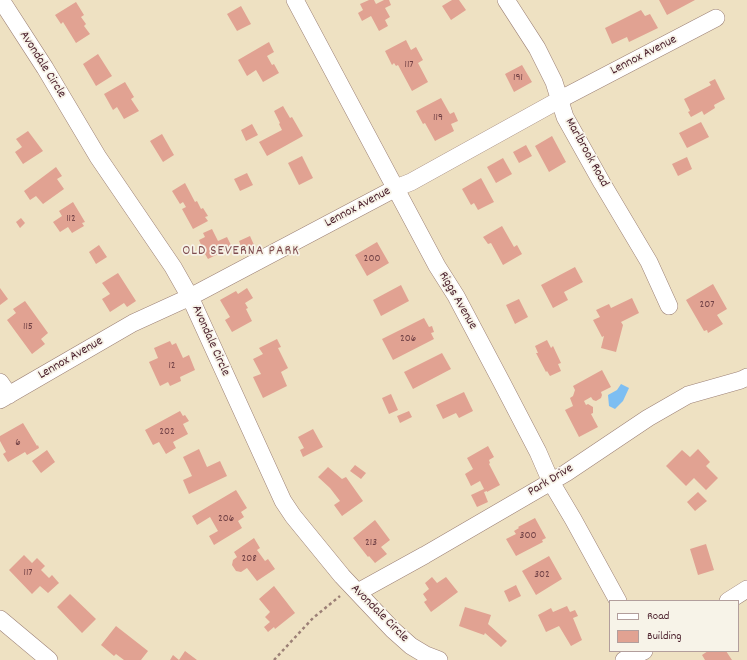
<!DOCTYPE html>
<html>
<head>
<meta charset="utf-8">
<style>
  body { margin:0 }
  #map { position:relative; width:747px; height:660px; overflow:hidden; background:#eee1c2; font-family:Dekko,sans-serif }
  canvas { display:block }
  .legend { position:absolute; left:609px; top:600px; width:130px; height:52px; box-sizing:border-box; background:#f7f3e8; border:1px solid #b29e9c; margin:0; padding:5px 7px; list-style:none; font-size:12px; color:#4a1f2b }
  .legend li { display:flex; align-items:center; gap:8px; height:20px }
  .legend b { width:20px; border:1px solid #b29e9c }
</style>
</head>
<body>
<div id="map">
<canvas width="747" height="660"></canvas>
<ul class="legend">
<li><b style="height:5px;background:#fff"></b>Road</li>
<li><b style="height:11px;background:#e1a292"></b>Building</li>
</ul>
</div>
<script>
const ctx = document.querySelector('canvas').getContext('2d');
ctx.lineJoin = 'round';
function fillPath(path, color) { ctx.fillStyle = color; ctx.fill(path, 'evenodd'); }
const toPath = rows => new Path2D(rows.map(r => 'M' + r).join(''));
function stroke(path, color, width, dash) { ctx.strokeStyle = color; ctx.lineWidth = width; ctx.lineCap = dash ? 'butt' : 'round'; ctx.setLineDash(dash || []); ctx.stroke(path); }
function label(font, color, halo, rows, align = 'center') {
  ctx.font = font + ' Dekko,sans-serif'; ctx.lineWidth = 3.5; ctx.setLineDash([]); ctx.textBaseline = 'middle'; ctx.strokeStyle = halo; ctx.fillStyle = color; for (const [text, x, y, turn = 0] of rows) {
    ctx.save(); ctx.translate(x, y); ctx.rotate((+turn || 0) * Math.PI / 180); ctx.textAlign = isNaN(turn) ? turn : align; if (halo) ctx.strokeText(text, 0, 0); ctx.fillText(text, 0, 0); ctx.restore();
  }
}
const water = toPath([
  [621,384,629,388,623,401,615,409,609,406,608,395,617,390]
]);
const building = toPath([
  [369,0,374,0,376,4,384,0,389,0,391,5,385,8,390,17,385,20,388,26,379,31,371,16,362,21,358,13,363,10,360,4],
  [452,0,459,0,466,10,451,20,442,6],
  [659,0,695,0,667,15],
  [76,2,84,15,81,17,86,24,84,26,90,34,76,43,63,22,61,24,55,15],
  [241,6,251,24,237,31,227,14],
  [641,10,645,16,650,14,658,28,629,42,627,37,612,44,605,28],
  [406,40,411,50,416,47,423,60,418,63,428,82,412,91,398,65,396,66,394,63,392,65,385,51],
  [269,42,274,52,267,56,272,65,274,64,279,73,263,82,256,70,247,76,238,60],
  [98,54,112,76,96,86,83,64],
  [522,65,532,82,514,92,505,74],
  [715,79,725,99,714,105,715,108,704,115,702,111,691,117,688,112,690,111,684,99,711,85,709,82],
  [125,82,134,97,131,99,139,111,124,119,117,107,113,110,104,94],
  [441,98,450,114,454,112,458,121,451,124,454,131,435,141,425,123,423,124,416,111],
  [283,106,290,118,292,117,303,136,267,156,259,142,282,130,279,124,280,123,274,111],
  [701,122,709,137,687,148,679,133],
  [252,124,258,135,246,141,241,130],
  [28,131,43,151,23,164,15,152,22,147,16,139],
  [162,134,174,155,163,162,150,141],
  [552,136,566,162,549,172,535,146],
  [526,145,532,156,519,163,513,152],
  [302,156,313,178,299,185,288,163],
  [687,157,692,169,678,176,672,164],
  [503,158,512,174,496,183,487,167],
  [56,167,62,176,57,179,64,189,43,204,36,196,30,200,24,191],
  [247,173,253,185,240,191,234,179],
  [481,178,494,202,478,210,474,203,471,205,462,189],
  [185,183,195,202,197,201,201,209,203,208,208,216,205,217,208,221,193,229,182,209,186,207,183,202,180,204,172,191],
  [73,202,85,222,82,223,84,226,72,233,68,227,60,232,53,222,62,216,59,211],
  [21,218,25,223,20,228,16,222],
  [502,226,514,247,517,245,522,254,503,265,491,243,488,244,483,237],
  [212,229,218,241,227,237,232,247,208,259,205,254,202,255,199,248,202,247,199,240,205,237,203,233],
  [250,236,254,245,242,249,239,241],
  [377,242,389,263,367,276,355,255],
  [99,245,107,257,96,264,89,252],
  [575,267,583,282,564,292,568,300,553,308,541,285],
  [118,273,136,301,127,307,124,303,110,312,102,299,110,294,102,283],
  [713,284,727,309,717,315,723,324,708,333,707,330,704,331,686,300],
  [401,285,409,301,381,316,373,300],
  [0,288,8,299,0,305],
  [247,288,253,298,245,303,248,308,246,309,252,321,232,332,225,320,230,317,220,300,236,291,238,294],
  [632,298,639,313,621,322,623,325,616,352,601,348,604,336,602,337,593,320,600,317,596,310,609,304,611,308],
  [519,299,528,317,515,324,506,305],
  [25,301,48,333,41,339,45,344,32,354,7,320,16,313,13,309],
  [424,318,429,327,432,326,434,332,431,333,434,339,393,360,382,339],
  [277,339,281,347,278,348,288,368,281,372,287,386,263,398,253,377,261,374,253,359,263,354,259,348],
  [547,340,551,348,553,346,561,363,558,364,561,371,550,376,547,371,546,372,536,353,538,353,535,346],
  [170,341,172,345,176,343,183,358,189,355,195,370,180,377,181,381,170,386,168,382,160,386,149,362,158,358,154,348],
  [442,353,451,369,413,389,404,372],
  [602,370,611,387,601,392,602,395,601,398,596,401,593,400,591,397,584,401,586,405,588,404,593,407,593,413,591,414,598,427,579,437,565,410,573,406,570,398,573,396,575,390,573,386],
  [464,392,473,411,459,418,456,413,443,419,436,405],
  [391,394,398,410,389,414,382,398],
  [180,411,183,416,185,415,189,421,183,424,188,434,173,442,176,448,166,454,159,442,153,445,145,430],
  [409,411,412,417,400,423,397,416],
  [23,423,37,446,38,445,39,448,27,455,25,452,8,462,3,454,6,452,0,441,0,436],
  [313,429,323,447,303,457,300,450,304,448,298,437],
  [488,446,494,457,489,460,490,463,489,464,500,485,487,492,487,491,484,492,488,502,477,507,471,495,484,489,480,481,471,486,465,474,473,469,467,458],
  [199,449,207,467,220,461,227,476,189,494,183,480,192,476,183,457],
  [698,449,710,462,706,466,718,478,706,490,694,478,686,486,666,466,682,450,690,457],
  [47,450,55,462,41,473,32,461],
  [355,465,366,473,361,479,350,471],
  [328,467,342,479,346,477,363,501,342,516,334,505,340,501,330,488,318,477],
  [236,490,247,508,241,512,244,517,238,521,242,528,214,545,209,536,218,531,210,517,197,525,192,516],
  [698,492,707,501,695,511,687,502],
  [535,518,546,538,542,540,543,542,516,556,506,539,516,534,514,531,519,528,518,527],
  [375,520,390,540,381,547,387,554,375,563,369,556,368,557,353,538],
  [254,538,260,548,257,550,265,561,268,559,275,569,257,581,247,568,241,572,236,571,232,565,233,560,237,557,234,552],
  [706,544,714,570,698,575,690,549],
  [24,555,32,563,37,558,45,566,41,570,49,578,52,575,59,583,48,593,40,586,32,594,9,570],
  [549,556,562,579,536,595,522,571],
  [432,577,437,583,446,577,458,592,431,612,424,602,427,600,423,594,429,589,425,583],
  [516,585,521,596,509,602,504,591],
  [274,586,295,613,275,629,274,627,268,632,264,627,270,622,265,617,270,612,259,599],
  [70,594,96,619,82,633,57,607],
  [567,606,570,612,575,610,578,616,573,618,582,640,571,646,559,626,546,632,538,615,551,608,553,612],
  [465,607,491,615,488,624,507,641,501,647,485,633,484,635,459,626],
  [116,626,148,651,141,660,124,660,116,654,114,656,101,645],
  [185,651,197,660,170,660,173,655,179,660],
  [708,651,726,651,732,660,705,660,702,655]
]);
const path = toPath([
  [274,660,313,618,340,596]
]);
const minor = toPath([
  [1,0,45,68,98,157,173,267,190,297,283,501,293,516,342,576,393,630,411,646,426,655,439,660],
  [295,0,437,266,456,296,501,381,538,452,551,482,573,519,618,601],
  [506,0,537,48,554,82,565,117,602,183,649,262,669,306],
  [0,382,9,395],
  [0,400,133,323,190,297,396,188,411,182,559,100,716,18],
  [358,592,425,555,566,473,648,418,688,395,741,380,747,377],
  [728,601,747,589],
  [0,619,49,660],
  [624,660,644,651]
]);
const numberNames = [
  ["117",409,65],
  ["191",518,78],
  ["119",438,118],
  ["112",71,219],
  ["200",372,259],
  ["207",707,305],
  ["115",28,327],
  ["206",408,339],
  ["12",172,366],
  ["202",167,432],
  ["6",18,443],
  ["206",226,519],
  ["300",528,536],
  ["213",371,543],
  ["208",249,559],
  ["117",28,573],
  ["302",542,575]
];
const streetNames = [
  ["Lennox Avenue",644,56,-27],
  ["Avondale Circle",42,65,58],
  ["Marlbrook Road",586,153,61],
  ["Lennox Avenue",358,208,-28],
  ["Riggs Avenue",457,301,60],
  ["Avondale Circle",210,341,66],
  ["Lennox Avenue",71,359,-30],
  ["Park Drive",551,481,-31],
  ["Avondale Circle",379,614,45]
];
const neighbourhoodNames = [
  ["OLD SEVERNA PARK",241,252]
];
fillPath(water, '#7dbef2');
fillPath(building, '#e1a292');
stroke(minor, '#9c8076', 18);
stroke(path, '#9c8076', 2.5, [3, 3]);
stroke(minor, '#fff', 17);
label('11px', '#704045', null, numberNames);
label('13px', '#4a1f2b', '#f7f3e8', streetNames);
ctx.letterSpacing = '1px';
label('14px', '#7f4d4f', '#f7f3e8', neighbourhoodNames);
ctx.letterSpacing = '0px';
</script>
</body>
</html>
